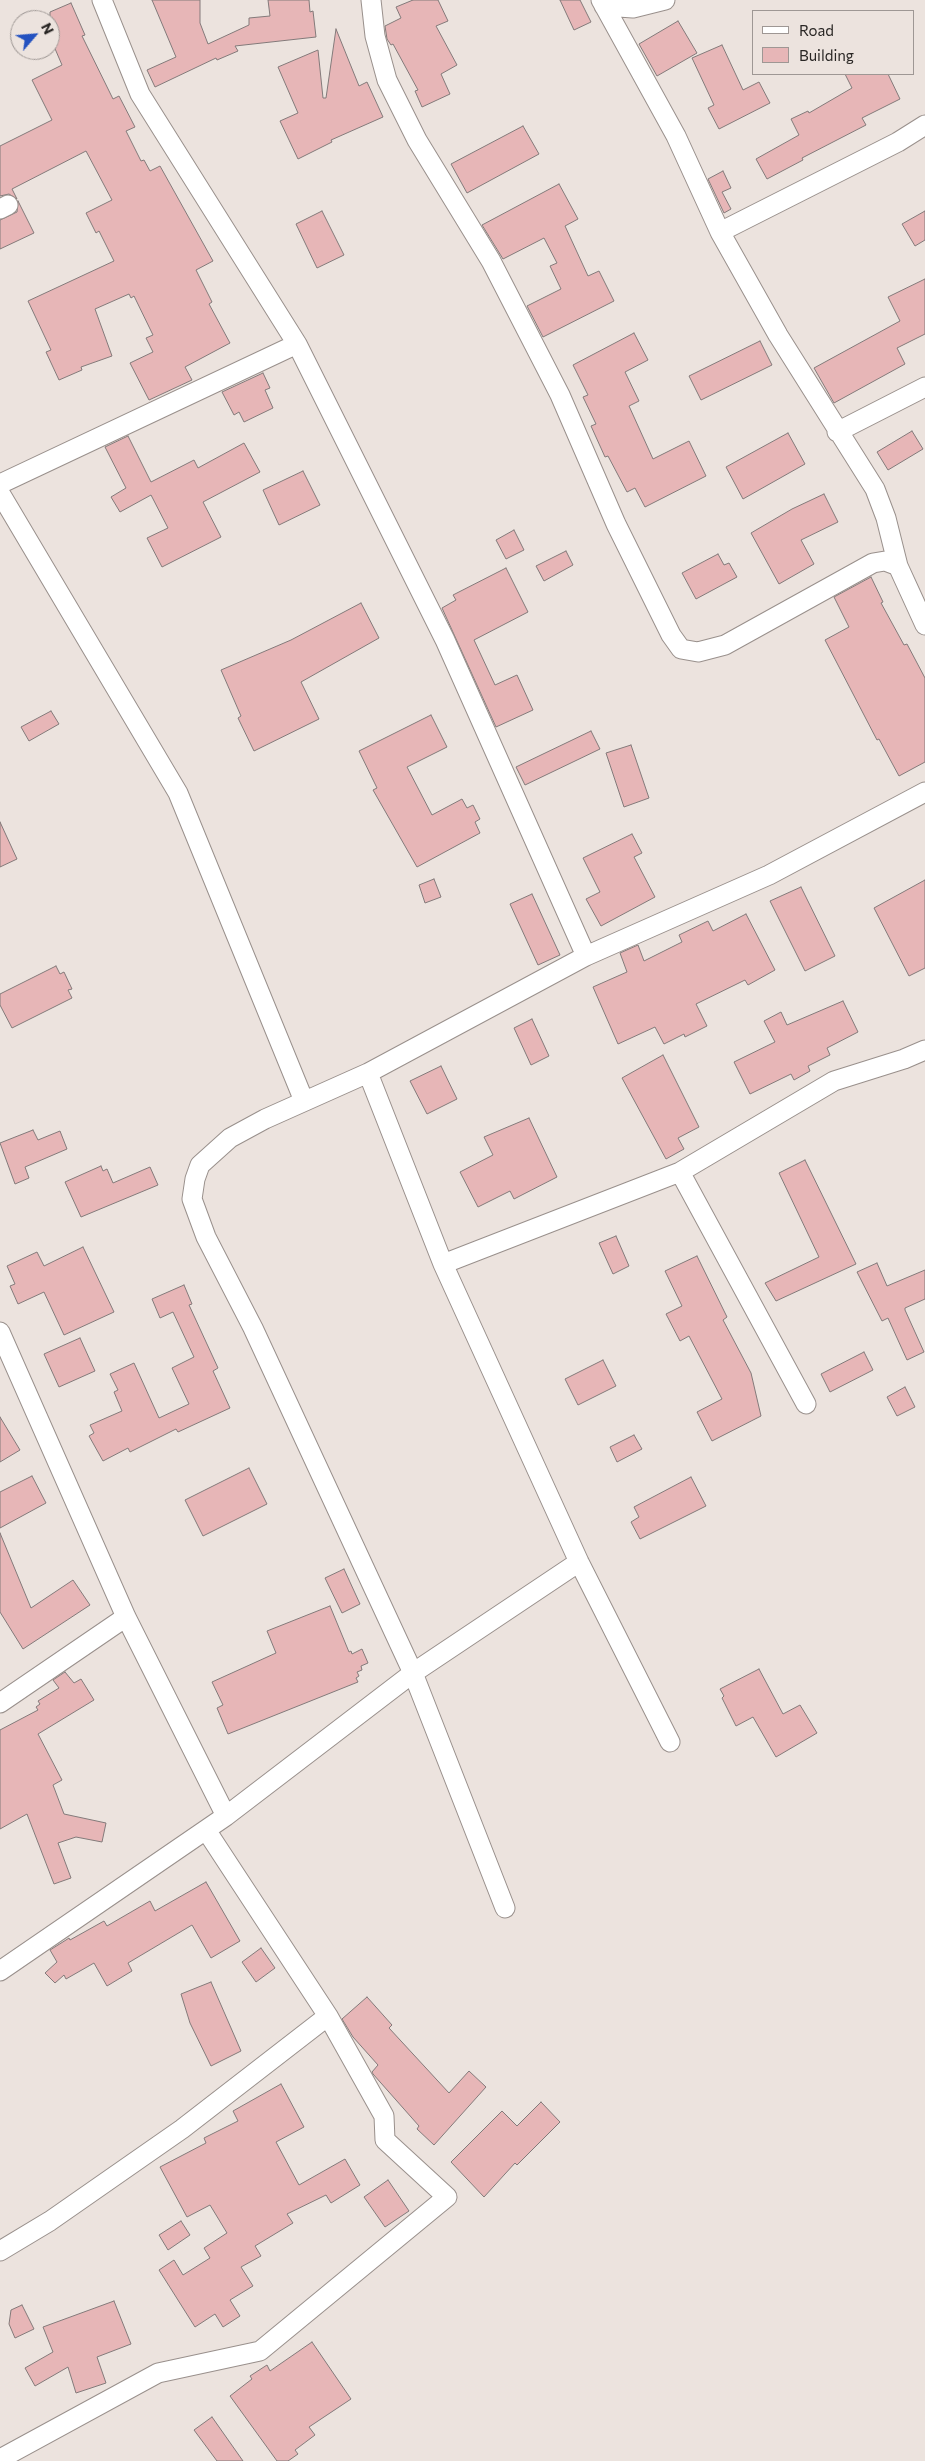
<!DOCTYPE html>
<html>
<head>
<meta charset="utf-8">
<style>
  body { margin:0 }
  #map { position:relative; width:925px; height:2461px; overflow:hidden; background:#ece3de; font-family:Commissioner,sans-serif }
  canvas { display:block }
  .legend { position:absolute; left:752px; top:10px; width:162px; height:65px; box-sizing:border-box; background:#ece3de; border:1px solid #9e9794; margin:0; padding:6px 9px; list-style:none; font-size:15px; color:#292624 }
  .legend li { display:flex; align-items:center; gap:10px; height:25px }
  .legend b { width:25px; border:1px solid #9e9794 }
  .north { position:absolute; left:10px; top:10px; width:50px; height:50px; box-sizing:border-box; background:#ece3de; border:1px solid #9e9794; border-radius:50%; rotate:63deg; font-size:14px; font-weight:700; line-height:20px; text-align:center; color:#292624 }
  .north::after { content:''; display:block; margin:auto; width:18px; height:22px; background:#2452c0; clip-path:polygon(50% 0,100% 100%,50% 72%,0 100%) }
</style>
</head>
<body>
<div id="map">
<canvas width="925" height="2461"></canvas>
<ul class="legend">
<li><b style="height:6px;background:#fff"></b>Road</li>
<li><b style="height:14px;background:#e7b6b7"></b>Building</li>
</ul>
<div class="north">N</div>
</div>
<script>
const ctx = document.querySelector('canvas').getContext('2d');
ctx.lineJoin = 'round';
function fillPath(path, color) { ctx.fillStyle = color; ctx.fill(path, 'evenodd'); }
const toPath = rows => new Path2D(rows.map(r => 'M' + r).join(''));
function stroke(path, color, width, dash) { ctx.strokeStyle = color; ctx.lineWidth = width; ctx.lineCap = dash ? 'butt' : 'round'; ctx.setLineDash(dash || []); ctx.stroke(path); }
const building = toPath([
  [152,0,200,0,200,23,208,44,249,25,249,18,270,16,268,0,309,0,310,12,313,11,316,37,235,46,238,51,217,60,216,58,155,87,147,70,176,57,152,0],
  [413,0,438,0,448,21,436,26,457,65,441,74,450,94,422,107,415,91,418,90,393,44,391,45,387,39,385,26,401,18,396,7,413,0],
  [560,0,580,0,591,22,574,30,560,0],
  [71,3,85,35,82,36,113,99,119,96,135,127,126,131,141,161,144,160,150,171,160,166,213,261,196,270,212,302,209,304,230,343,185,367,192,380,149,400,130,363,153,352,146,338,153,335,134,296,131,298,129,294,95,309,112,356,81,367,82,370,59,380,46,352,51,350,28,301,114,261,99,231,96,233,86,213,112,200,86,151,12,189,17,199,9,194,0,196,0,146,52,120,32,80,62,65,50,37,50,12,71,3],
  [678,21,697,53,657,76,639,44,678,21],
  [336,29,359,86,367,82,383,117,331,140,332,142,298,159,280,121,298,113,278,67,318,50,323,98,326,98,336,29],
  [722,45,743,90,759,82,770,103,719,129,708,108,714,105,692,58,722,45],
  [845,74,888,74,900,99,862,118,866,125,802,158,803,160,767,179,756,159,799,135,791,119,808,111,809,113,852,88,845,74],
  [523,126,539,154,467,193,451,164,523,126],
  [723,171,731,188,722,192,731,209,724,213,708,179,723,171],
  [559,184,578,219,565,226,588,276,599,271,614,301,543,337,527,306,561,289,550,266,557,263,544,238,503,259,482,225,559,184],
  [18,201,34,233,0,249,0,220,17,212,18,201],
  [322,211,344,255,317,268,296,224,322,211],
  [925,211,925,240,915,246,902,224,925,211],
  [925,279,925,334,897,348,905,364,834,403,814,368,900,321,888,297,925,279],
  [634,333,648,360,625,372,639,401,629,406,653,459,689,441,706,476,645,507,635,488,627,492,608,456,605,457,591,426,596,424,583,397,588,395,573,365,634,333],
  [760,341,772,365,701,400,689,376,760,341],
  [263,373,270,388,265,390,273,408,244,422,239,412,234,415,222,392,263,373],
  [912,431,923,449,888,470,877,452,912,431],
  [788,433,805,464,743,499,726,467,788,433],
  [128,436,151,482,194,460,198,468,244,443,260,472,203,502,221,537,162,567,147,538,168,528,151,495,120,512,111,497,126,488,105,447,128,436],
  [303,471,320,505,279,525,263,490,303,471],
  [824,494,838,522,801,540,814,564,779,584,751,533,792,509,824,494],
  [514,530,524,550,506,559,496,540,514,530],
  [566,551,573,565,544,581,536,566,566,551],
  [718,554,724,565,729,563,737,577,696,599,682,573,718,554],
  [506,568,528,612,474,640,495,685,517,675,533,710,496,727,442,608,456,600,453,595,506,568],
  [871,577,883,602,881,603,904,645,907,644,925,678,925,762,899,776,879,739,877,740,825,640,849,627,834,597,871,577],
  [361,603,379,638,301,682,319,719,254,751,238,718,241,716,221,670,291,640,361,603],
  [51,711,59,724,29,741,21,727,51,711],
  [431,715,447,747,407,767,432,815,462,799,467,808,473,805,480,819,475,822,480,833,417,867,373,790,377,788,359,751,431,715],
  [591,731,600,749,525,785,516,767,591,731],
  [631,745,649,798,624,807,606,753,631,745],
  [0,822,17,859,0,867,0,822],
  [632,834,642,853,634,857,655,897,601,926,586,899,600,892,583,858,632,834],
  [434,879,441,897,425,903,419,885,434,879],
  [925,880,925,968,909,976,874,908,925,880],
  [801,887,835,956,805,971,770,901,801,887],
  [532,894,560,955,538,965,510,904,532,894],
  [746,914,775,970,748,985,745,980,696,1004,707,1026,685,1037,684,1034,664,1044,655,1027,618,1044,593,987,627,972,620,953,638,945,644,961,682,942,679,935,708,921,713,931,746,914],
  [56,966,60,974,64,972,72,989,68,990,72,998,12,1028,0,1005,0,994,56,966],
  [843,1001,858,1032,827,1048,830,1055,808,1066,810,1071,794,1080,791,1074,750,1094,734,1062,775,1042,764,1021,781,1012,787,1025,843,1001],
  [532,1019,549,1056,531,1065,514,1028,532,1019],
  [663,1055,699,1127,678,1138,684,1149,666,1159,622,1078,663,1055],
  [441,1066,457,1099,427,1114,410,1081,441,1066],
  [529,1118,557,1177,514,1199,510,1191,478,1207,460,1172,493,1155,484,1137,529,1118],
  [33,1130,38,1140,60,1131,67,1149,25,1167,29,1178,15,1184,0,1143,33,1130],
  [805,1160,856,1264,776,1301,765,1283,819,1257,779,1173,805,1160],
  [101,1166,103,1171,107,1169,113,1183,150,1167,158,1185,81,1217,65,1182,101,1166],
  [616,1236,629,1266,613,1274,599,1243,616,1236],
  [83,1247,114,1312,64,1335,44,1292,18,1304,10,1286,15,1284,7,1266,37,1252,44,1266,83,1247],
  [697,1256,727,1317,723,1320,751,1373,761,1416,712,1441,697,1412,722,1399,689,1336,680,1341,666,1314,682,1306,665,1271,697,1256],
  [877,1263,887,1286,925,1270,925,1299,905,1308,905,1310,924,1352,907,1360,888,1318,882,1321,857,1272,877,1263],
  [184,1285,192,1304,189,1305,218,1368,213,1371,230,1408,178,1432,176,1429,130,1452,128,1448,103,1461,89,1436,94,1433,90,1425,122,1411,114,1392,118,1390,110,1374,134,1363,159,1418,189,1404,172,1368,194,1357,173,1312,160,1318,152,1299,184,1285],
  [80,1338,95,1371,59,1387,44,1354,80,1338],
  [864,1352,873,1370,830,1392,821,1374,864,1352],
  [603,1360,616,1386,578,1405,565,1379,603,1360],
  [905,1387,915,1407,897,1416,887,1397,905,1387],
  [0,1417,20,1450,0,1462,0,1417],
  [634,1435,642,1449,617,1462,610,1447,634,1435],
  [249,1468,267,1504,203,1536,185,1500,249,1468],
  [32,1476,46,1503,0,1528,0,1492,32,1476],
  [691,1477,706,1506,640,1539,631,1522,639,1517,634,1507,691,1477],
  [0,1533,31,1608,73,1580,90,1605,23,1649,0,1612,0,1533],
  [344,1569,360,1604,342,1613,325,1578,344,1569],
  [330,1606,349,1652,351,1651,352,1654,362,1649,368,1663,361,1666,362,1670,357,1672,359,1676,356,1678,358,1682,228,1734,217,1708,223,1705,212,1682,276,1653,267,1631,330,1606],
  [759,1669,783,1714,800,1705,817,1733,776,1757,753,1717,736,1726,722,1698,724,1696,720,1689,759,1669],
  [65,1672,74,1683,81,1679,94,1700,38,1734,62,1780,53,1785,64,1814,106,1823,102,1842,76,1837,58,1843,71,1878,54,1884,27,1814,0,1829,0,1730,38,1710,36,1707,40,1704,38,1701,59,1688,53,1680,65,1672],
  [206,1882,240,1941,211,1958,192,1925,128,1963,132,1971,107,1986,94,1963,66,1979,64,1975,55,1983,45,1973,57,1962,50,1950,66,1940,69,1938,70,1940,104,1921,107,1926,150,1901,155,1911,206,1882],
  [261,1948,275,1968,256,1982,242,1962,261,1948],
  [211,1982,241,2051,211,2066,190,2023,181,1994,211,1982],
  [367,1997,392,2025,389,2028,449,2093,469,2071,486,2087,434,2145,417,2129,419,2126,373,2074,372,2072,378,2065,353,2037,342,2019,367,1997],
  [281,2084,304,2127,276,2142,299,2185,345,2159,360,2185,331,2203,326,2195,287,2214,293,2223,255,2246,261,2256,241,2267,253,2286,230,2300,240,2316,223,2327,215,2314,195,2327,159,2270,174,2260,183,2275,210,2258,204,2248,227,2233,210,2205,187,2217,160,2167,206,2143,204,2138,238,2121,233,2111,281,2084],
  [541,2102,560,2122,517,2165,515,2163,484,2197,451,2162,502,2111,517,2126,541,2102],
  [388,2180,409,2211,385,2227,364,2197,388,2180],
  [181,2221,190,2235,168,2250,159,2235,181,2221],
  [114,2301,131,2344,97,2357,106,2383,76,2393,68,2367,35,2386,25,2368,53,2352,43,2327,114,2301],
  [22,2305,34,2329,15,2338,9,2324,11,2310,22,2305],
  [312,2342,351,2399,309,2427,315,2435,295,2450,298,2454,288,2461,277,2461,230,2396,252,2379,250,2376,267,2365,270,2371,312,2342],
  [212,2417,243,2461,217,2461,194,2430,212,2417]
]);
const minor = toPath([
  [102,0,140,94,297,344,445,640,586,956],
  [371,0,375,36,387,80,417,140,491,261,560,395,616,524,671,635,681,649,698,652,725,645,873,563,885,561,898,566],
  [601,0,676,136,720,232,778,335,875,489,886,518,898,566,925,625],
  [604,6,633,8,665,0],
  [0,209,8,205],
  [720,232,898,142,925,125],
  [837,432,925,387],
  [0,484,297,344],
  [0,493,178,793,304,1101],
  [368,1073,443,1264,579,1562,670,1742],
  [680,1172,806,1404],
  [443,1264,680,1172,834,1081,904,1059,925,1050],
  [0,1332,126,1617,226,1816],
  [0,1703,126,1617],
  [505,1908,413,1673,253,1328,206,1237,192,1199,195,1179,200,1165,230,1138,265,1119,368,1073,586,956,769,875,925,792],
  [0,1971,226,1816,413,1673,579,1562],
  [0,2251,50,2221,182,2129,328,2016],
  [0,2459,158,2373,260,2351,447,2197,385,2140,384,2116,328,2016,206,1830]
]);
fillPath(building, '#e7b6b7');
stroke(building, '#837a7a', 1);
stroke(minor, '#99908c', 21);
stroke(minor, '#fff', 19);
</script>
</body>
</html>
